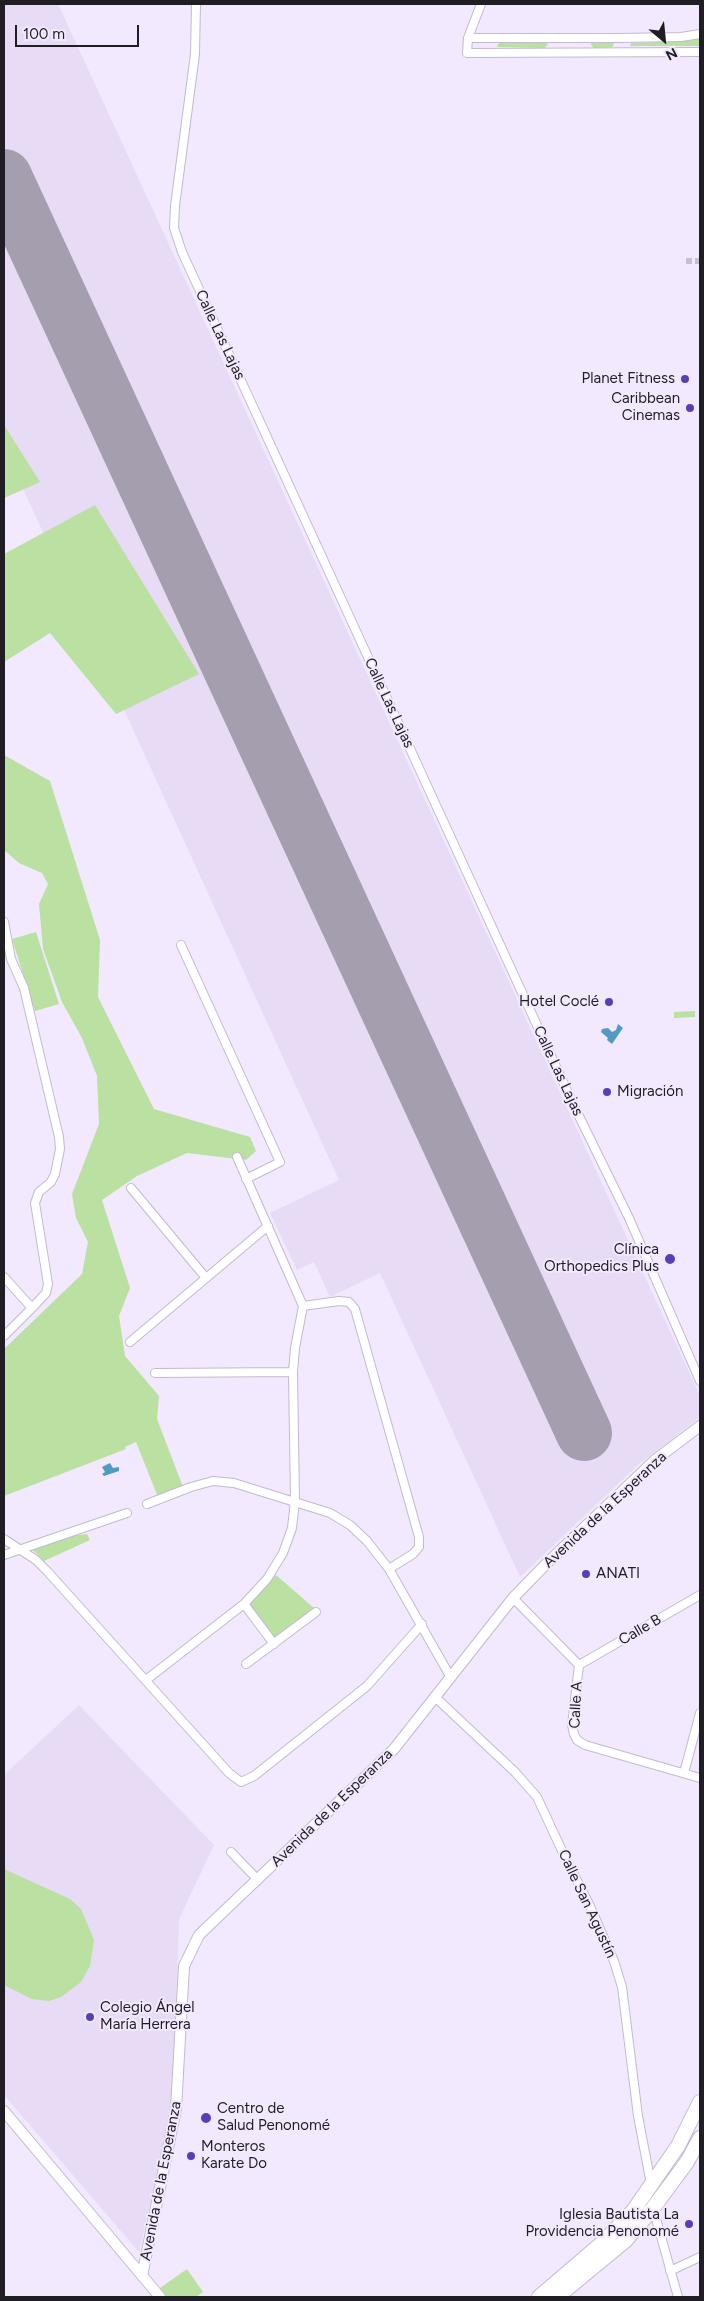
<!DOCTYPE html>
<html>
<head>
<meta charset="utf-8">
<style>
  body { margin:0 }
  #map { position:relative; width:704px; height:2301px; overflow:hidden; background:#f2e9fe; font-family:Figtree,sans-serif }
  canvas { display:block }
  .frame { position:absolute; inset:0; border:5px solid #201d24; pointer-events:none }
  .north { position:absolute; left:639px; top:15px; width:50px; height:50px; -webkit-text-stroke:4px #f2e9fe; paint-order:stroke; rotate:152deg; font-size:14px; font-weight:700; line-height:20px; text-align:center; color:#201d24 }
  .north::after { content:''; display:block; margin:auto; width:18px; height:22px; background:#201d24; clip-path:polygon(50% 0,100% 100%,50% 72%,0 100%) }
  .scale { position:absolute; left:15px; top:25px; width:124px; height:22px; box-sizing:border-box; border:2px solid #201d24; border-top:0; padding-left:6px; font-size:15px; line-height:18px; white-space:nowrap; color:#201d24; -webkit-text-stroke:4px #f2e9fe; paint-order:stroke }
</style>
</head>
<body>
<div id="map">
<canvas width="704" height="2301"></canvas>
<div class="frame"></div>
<div class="north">N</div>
<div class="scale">100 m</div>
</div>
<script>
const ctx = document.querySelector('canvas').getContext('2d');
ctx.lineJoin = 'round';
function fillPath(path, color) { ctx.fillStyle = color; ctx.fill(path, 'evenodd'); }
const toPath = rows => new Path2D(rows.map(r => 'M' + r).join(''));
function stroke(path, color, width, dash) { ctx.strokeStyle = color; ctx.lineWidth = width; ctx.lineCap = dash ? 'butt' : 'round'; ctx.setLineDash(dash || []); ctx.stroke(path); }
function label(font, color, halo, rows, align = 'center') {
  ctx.font = font + ' Figtree,sans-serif'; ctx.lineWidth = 4; ctx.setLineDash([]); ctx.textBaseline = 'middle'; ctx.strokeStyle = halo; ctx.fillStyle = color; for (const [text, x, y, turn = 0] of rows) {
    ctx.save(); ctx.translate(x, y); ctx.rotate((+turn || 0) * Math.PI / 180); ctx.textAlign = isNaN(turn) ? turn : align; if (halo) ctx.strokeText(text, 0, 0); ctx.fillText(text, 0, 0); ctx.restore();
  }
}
const built = toPath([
  [4,4,58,4,700,1396,700,1417,638,1465,520,1577,380,1273,330,1297,314,1262,297,1270,270,1213,339,1180,4,447],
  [79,1705,214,1845,179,1919,172,2110,139,2252,4,2095,4,1775]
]);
const green = toPath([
  [700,36,700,46,630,46,631,43,661,42,665,39],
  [592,41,613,42,614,44,612,47,594,48,591,45],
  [501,42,545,42,548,44,545,48,498,47,497,45],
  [4,425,40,482,4,498],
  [95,505,199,674,116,714,50,633,4,662,4,554],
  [4,755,50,781,100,940,98,997,154,1109,250,1137,256,1151,246,1160,187,1153,137,1176,102,1200,130,1288,119,1316,125,1356,159,1396,157,1419,183,1487,158,1497,136,1442,125,1447,126,1449,4,1496,4,1349,82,1274,88,1242,76,1218,72,1194,99,1124,97,1076,82,1038,62,1002,43,949,39,904,48,884,42,873,19,863,4,850],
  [36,932,59,1004,35,1011,12,939],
  [695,1011,695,1017,674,1018,674,1012],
  [87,1534,90,1540,44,1561,33,1550,33,1546,70,1536],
  [276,1575,314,1608,274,1638,248,1605],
  [4,1869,70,1899,81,1909,94,1940,90,1966,81,1982,61,1997,49,2001,32,1999,4,1985],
  [187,2269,203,2292,196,2297,167,2297,160,2288]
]);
const water = toPath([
  [618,1024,623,1028,612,1044,607,1040,608,1038,601,1032,602,1029,608,1028,612,1032,616,1030],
  [110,1463,113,1468,119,1467,119,1471,104,1476,102,1474,105,1472,102,1467]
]);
const runway = toPath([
  [4,177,584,1433]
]);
const pedestrianTunnel = toPath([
  [686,261,700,261]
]);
const minor = toPath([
  [196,4,195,54,175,206,174,228,182,252,575,1108,629,1218,700,1381],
  [481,4,468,38,467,53,700,52],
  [468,38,618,38,681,37,700,34],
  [4,922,11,959,24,988,59,1137,60,1149,55,1174,51,1182,39,1192,35,1203,48,1284,46,1293,32,1308],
  [181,945,280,1162,246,1179],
  [131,1188,206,1278],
  [4,1277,32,1308,4,1336],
  [303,1306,339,1301,349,1302,355,1309,419,1537,419,1547,413,1554,389,1569],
  [130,1342,268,1226],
  [155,1373,293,1372],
  [147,1504,191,1487,213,1481,234,1483,330,1513,350,1525,367,1541,389,1569,450,1676],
  [4,1539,36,1560,47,1571,229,1773,241,1782,254,1776,367,1686,422,1624],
  [4,1555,127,1513],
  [513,1598,579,1665,572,1725,574,1734,577,1740,585,1745,700,1778],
  [244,1604,274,1644],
  [246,1664,316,1612],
  [579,1665,700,1595],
  [146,1680,244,1604,267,1579,283,1553,292,1528,295,1501,293,1372,295,1348,303,1306,237,1157],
  [435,1697,515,1772,537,1797,564,1855,589,1904,614,1961,622,1987,638,2116,651,2184],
  [684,1773,700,1713],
  [231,1852,258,1880],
  [653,2208,678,2297],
  [670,2271,700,2257]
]);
const tertiary = toPath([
  [4,2111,160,2297],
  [142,2276,176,2109,184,1966,199,1935,394,1749,513,1598,548,1562,655,1460,700,1426]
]);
const trunk = toPath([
  [539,2297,602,2243,633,2211,678,2146,700,2102],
  [557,2297,626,2240,653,2208,687,2162,700,2138]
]);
const markers = [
  [685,379,5,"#583fb7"],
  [690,408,5,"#583fb7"],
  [609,1002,5,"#583fb7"],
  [607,1092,5,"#583fb7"],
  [670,1259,6,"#583fb7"],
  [586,1574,5,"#583fb7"],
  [90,2017,5,"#583fb7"],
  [206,2118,6,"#583fb7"],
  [191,2156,5,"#583fb7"],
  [689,2224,5,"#583fb7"]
];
const streetNames = [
  ["Calle Las Lajas",220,335,65],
  ["Calle Las Lajas",389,703,65],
  ["Calle Las Lajas",558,1071,65],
  ["Avenida de la Esperanza",605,1510,-43],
  ["Calle B",640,1630,-30],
  ["Calle A",576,1705,-87],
  ["Avenida de la Esperanza",332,1808,-44],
  ["Calle San Agustín",587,1904,65],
  ["Avenida de la Esperanza",161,2181,-79]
];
const poiNames = [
  ["Planet Fitness",675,379],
  ["Caribbean",680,399],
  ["Cinemas",680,416],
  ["Hotel Coclé",599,1002],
  ["Migración",617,1092,"left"],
  ["Clínica",659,1250],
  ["Orthopedics Plus",659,1267],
  ["ANATI",596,1574,"left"],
  ["Colegio Ángel",100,2008,"left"],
  ["María Herrera",100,2025,"left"],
  ["Centro de",217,2109,"left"],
  ["Salud Penonomé",217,2126,"left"],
  ["Monteros",201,2147,"left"],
  ["Karate Do",201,2164,"left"],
  ["Iglesia Bautista La",679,2215],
  ["Providencia Penonomé",679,2232]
];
fillPath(built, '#e7dbf6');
fillPath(green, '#bae0a2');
fillPath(water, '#539ac2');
stroke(runway, '#a49eae', 56);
stroke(pedestrianTunnel, '#c8c0d2', 6, [6, 3]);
stroke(minor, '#c2bacd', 10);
stroke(tertiary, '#c2bacd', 12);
stroke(trunk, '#c2bacd', 16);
stroke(minor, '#fff', 8);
stroke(tertiary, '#fff', 10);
stroke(trunk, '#fff', 14);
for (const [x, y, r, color] of markers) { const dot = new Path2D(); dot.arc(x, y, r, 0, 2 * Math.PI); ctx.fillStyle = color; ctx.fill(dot); stroke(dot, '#f2e9fe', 2); }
label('15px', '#201d24', '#f2e9fe', streetNames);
label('15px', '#201d24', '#f2e9fe', poiNames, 'right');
</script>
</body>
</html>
